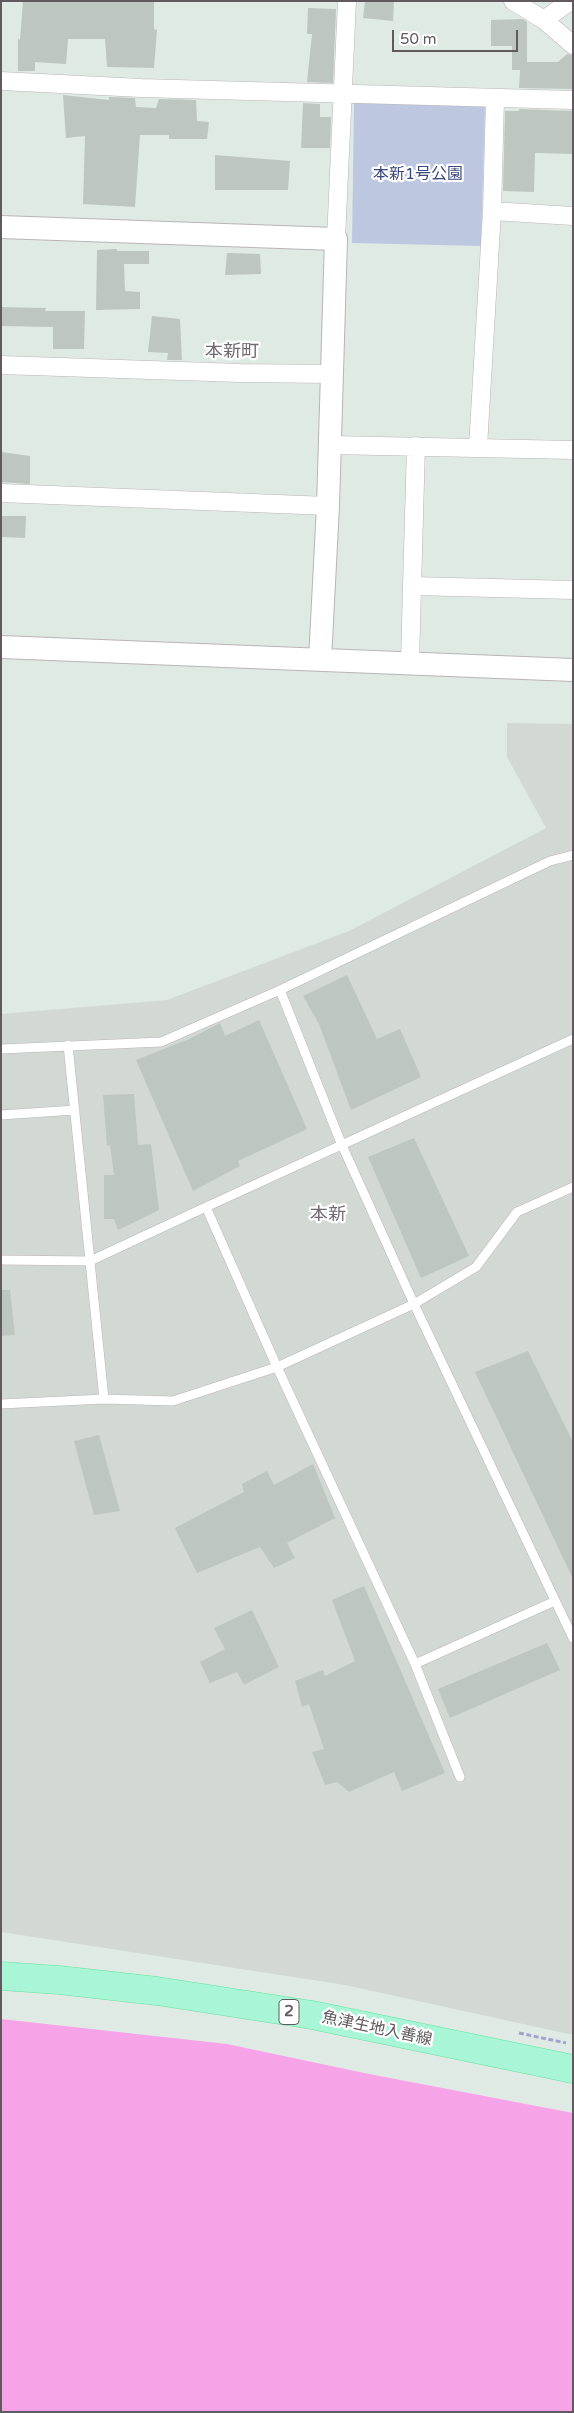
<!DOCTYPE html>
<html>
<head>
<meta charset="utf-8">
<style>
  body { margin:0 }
  #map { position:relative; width:574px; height:2413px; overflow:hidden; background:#e0eae5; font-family:"Varela Round",sans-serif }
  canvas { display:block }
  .frame { position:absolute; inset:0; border:2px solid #60595d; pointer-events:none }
  .scale { position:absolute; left:392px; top:30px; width:126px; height:22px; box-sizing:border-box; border:2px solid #60595d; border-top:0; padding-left:6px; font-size:15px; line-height:18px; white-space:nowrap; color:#60595d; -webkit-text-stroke:4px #fff; paint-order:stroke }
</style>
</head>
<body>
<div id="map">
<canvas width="574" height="2413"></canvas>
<div class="frame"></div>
<div class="scale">50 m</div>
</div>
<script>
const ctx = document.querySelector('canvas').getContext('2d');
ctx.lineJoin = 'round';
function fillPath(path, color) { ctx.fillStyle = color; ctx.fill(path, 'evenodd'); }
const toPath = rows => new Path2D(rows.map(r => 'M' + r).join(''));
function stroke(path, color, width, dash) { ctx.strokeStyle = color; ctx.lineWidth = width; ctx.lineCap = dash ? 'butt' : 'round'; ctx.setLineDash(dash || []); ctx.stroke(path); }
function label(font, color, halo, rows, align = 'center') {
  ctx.font = font + ' "Varela Round","Noto Sans JP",sans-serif'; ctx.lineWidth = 4.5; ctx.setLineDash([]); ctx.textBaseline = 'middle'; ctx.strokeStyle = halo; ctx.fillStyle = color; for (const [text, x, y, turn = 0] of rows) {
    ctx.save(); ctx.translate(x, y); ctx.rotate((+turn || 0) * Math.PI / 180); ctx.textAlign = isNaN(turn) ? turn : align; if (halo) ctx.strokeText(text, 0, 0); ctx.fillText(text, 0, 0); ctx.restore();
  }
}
const industrial = toPath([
  [507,723,573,724,573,2035,345,1985,1,1932,1,1014,167,1000,349,931,546,828,507,757]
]);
const green = toPath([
  [354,101,485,106,481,246,352,243]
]);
const water = toPath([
  [1,2019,227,2044,369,2074,573,2113,573,2412,1,2412]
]);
const building = toPath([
  [23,1,154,1,154,29,157,30,154,68,107,67,105,39,68,39,66,64,35,62,35,71,18,71,18,39,20,40],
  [365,1,394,1,393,21,363,18],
  [308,8,336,9,333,83,307,82,312,34,307,34],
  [523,19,527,22,527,62,558,62,567,54,573,55,573,89,519,88,520,70,512,70,512,46,491,46,491,20],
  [63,95,109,100,109,97,135,98,136,107,156,108,159,99,196,100,197,121,209,122,207,139,169,139,169,135,140,135,135,207,83,204,85,136,66,138],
  [303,103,320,104,320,117,331,117,330,148,301,148],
  [519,109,573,111,573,154,535,153,534,192,503,191,505,111,519,111],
  [215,155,290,161,288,190,215,190],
  [117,249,117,251,149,251,149,264,124,264,125,291,140,292,140,309,96,310,97,250],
  [227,253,260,254,261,274,225,275],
  [1,307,46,308,45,311,85,311,84,349,53,349,53,327,1,326],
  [152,316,180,319,182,360,167,360,168,353,148,352],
  [1,452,30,456,30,484,1,482],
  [1,516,26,516,25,538,1,537],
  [347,975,377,1039,400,1029,421,1077,351,1110,319,1024,303,996],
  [259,1020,307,1129,238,1161,240,1166,193,1191,136,1060,189,1039,220,1023,225,1036],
  [134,1094,138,1145,151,1144,159,1210,118,1230,114,1219,104,1219,104,1175,114,1175,110,1145,107,1146,103,1095],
  [414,1138,469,1256,421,1278,368,1157],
  [1,1290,10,1290,15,1335,1,1336],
  [528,1351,573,1442,573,1579,475,1372],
  [99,1435,120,1511,94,1515,74,1441],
  [313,1464,335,1518,287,1543,295,1558,274,1568,260,1547,197,1573,175,1528,244,1492,242,1484,267,1471,274,1485],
  [364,1586,445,1773,402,1791,394,1772,349,1792,337,1782,325,1785,312,1752,324,1749,309,1704,302,1707,295,1681,323,1670,325,1676,355,1661,332,1600],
  [252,1610,279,1667,244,1685,237,1672,210,1683,200,1662,225,1649,214,1628],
  [547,1643,560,1670,450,1718,438,1689]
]);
const path = toPath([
  [519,2033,566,2043]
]);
const service = toPath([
  [280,990,341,1143,414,1304,573,1638],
  [68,1045,104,1399],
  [1,1049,161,1042,280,990,550,861,573,855],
  [1,1115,75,1110],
  [1,1260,90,1261,206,1207],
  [1,1404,104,1399,173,1401,277,1367,414,1304,476,1267,517,1212,573,1187],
  [555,1601,415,1664,277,1367,206,1207,573,1039],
  [415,1664,460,1777]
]);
const minor = toPath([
  [513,1,544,20,573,45],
  [544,20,570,1],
  [1,81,141,88,573,100],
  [492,211,573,216],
  [336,239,347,1],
  [1,365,240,373,332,374],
  [330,445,573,450],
  [416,446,412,586,573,590],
  [478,447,492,211,495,99],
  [1,493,328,506],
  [410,664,412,586]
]);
const tertiary = toPath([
  [1,227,336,239,328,506,320,660],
  [1,647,573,670]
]);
const primary = toPath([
  [1,1976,59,1980,157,1991,312,2015,573,2069]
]);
const shields = [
  [289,2012,20]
];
const shieldNames = [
  ["2",289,2012]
];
const parkNames = [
  ["本新1号公園",418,175]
];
const streetNames = [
  ["魚津生地入善線",377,2029,12]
];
const neighbourhoodNames = [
  ["本新町",232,352],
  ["本新",328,1215]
];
fillPath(industrial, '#d2d9d5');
fillPath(green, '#bec7e0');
fillPath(water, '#f6a4e7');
fillPath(building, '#bdc6c0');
stroke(service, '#bab3b7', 10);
stroke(minor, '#bab3b7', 19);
stroke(tertiary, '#bab3b7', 24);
stroke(primary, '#61e29d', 29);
stroke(path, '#a3a3d0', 3, [5, 2.5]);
stroke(service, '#fff', 9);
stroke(minor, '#fff', 18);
stroke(tertiary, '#fff', 22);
stroke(primary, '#a9f6d6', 28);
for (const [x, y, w] of shields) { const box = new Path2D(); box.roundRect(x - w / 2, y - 12.5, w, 25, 4); ctx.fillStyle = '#fff'; ctx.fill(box); stroke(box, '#60595d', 1); }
label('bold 15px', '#60595d', null, shieldNames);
label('16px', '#3b497c', '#fff', parkNames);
label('16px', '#60595d', '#fff', streetNames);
label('18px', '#716a70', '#fff', neighbourhoodNames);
</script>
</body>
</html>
